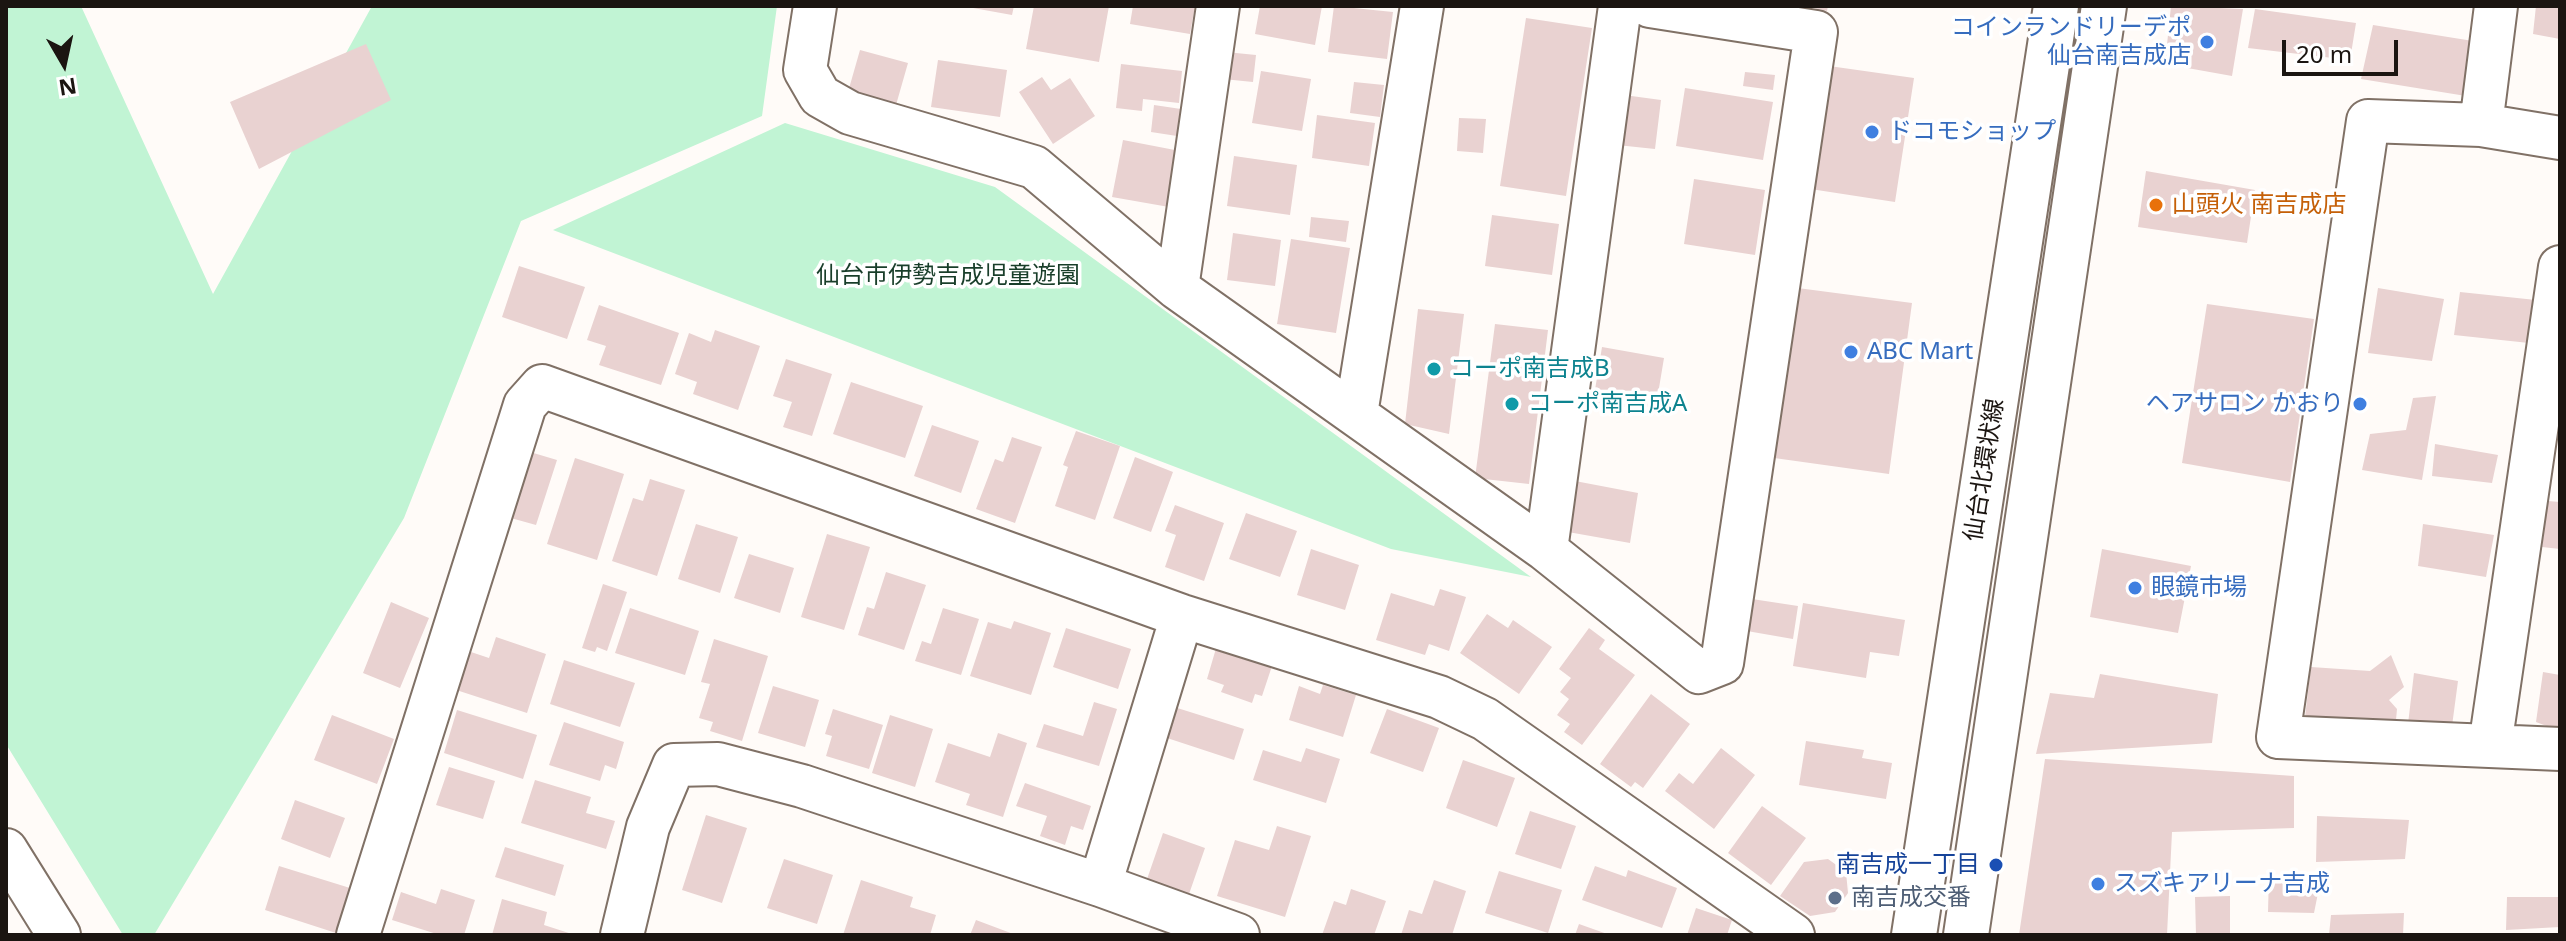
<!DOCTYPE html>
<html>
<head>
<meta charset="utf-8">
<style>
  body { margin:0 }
  #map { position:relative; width:2566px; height:941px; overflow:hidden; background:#fffbf8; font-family:"Noto Sans",sans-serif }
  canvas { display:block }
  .frame { position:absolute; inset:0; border:8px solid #1b1511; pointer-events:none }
  .north { position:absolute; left:24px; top:24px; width:80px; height:80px; -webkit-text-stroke:6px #fff; paint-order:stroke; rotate:171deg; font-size:22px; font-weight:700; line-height:32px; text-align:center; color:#1b1511 }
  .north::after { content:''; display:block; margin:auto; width:28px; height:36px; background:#1b1511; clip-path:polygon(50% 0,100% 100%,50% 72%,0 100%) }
  .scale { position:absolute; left:2282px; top:40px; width:116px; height:36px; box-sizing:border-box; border:4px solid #1b1511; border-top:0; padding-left:10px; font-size:24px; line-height:28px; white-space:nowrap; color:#1b1511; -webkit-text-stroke:6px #fff; paint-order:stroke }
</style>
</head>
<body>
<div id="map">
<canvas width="2566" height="941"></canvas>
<div class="frame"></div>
<div class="north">N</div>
<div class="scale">20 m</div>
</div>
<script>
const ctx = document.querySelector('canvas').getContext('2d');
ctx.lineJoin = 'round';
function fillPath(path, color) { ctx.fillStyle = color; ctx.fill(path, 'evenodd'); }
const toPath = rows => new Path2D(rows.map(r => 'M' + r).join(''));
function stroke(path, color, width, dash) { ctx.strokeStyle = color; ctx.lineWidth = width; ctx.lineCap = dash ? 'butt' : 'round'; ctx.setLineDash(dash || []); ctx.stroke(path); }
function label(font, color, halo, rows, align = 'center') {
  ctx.font = font + ' "Noto Sans","Noto Sans JP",sans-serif'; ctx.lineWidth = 7; ctx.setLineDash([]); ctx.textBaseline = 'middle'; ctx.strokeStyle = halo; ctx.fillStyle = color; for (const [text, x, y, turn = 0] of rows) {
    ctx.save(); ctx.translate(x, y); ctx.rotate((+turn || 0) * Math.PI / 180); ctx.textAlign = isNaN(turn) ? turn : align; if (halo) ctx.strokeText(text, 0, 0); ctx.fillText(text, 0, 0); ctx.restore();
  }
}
const green = toPath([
  [6,6,81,6,213,294,372,6,777,6,762,116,521,221,404,518,154,935,123,935,6,744],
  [785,123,995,187,1531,577,1391,549,553,230]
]);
const building = toPath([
  [962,6,1014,6,1012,15],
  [1034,6,1109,6,1099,62,1026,49],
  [1133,6,1195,6,1190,34,1130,24],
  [1260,6,1322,6,1315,45,1255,34],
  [1334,6,1393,12,1387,59,1328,52],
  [1805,6,1828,6,1827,11],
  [2171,6,2243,9,2232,76,2165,64],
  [2536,6,2560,6,2560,39,2533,34],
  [2255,9,2356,23,2350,60,2248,48],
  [1526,18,1592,28,1566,196,1500,186],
  [2373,25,2473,41,2466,96,2361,79],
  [366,44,391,100,259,169,230,102],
  [860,50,908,63,896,105,848,92],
  [1226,52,1256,55,1253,82,1223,79],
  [938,60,1007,70,1000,117,931,107],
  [1121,64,1182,71,1179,103,1143,99,1142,111,1116,108],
  [1822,65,1914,78,1895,202,1804,188],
  [1261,71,1311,79,1302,131,1252,123],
  [1745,72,1775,75,1773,90,1743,86],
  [1042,77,1051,90,1070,78,1095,116,1053,144,1019,92],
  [1354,82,1384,85,1380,117,1350,113],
  [1685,88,1773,102,1763,160,1676,146],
  [1624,95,1661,100,1655,149,1617,145],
  [1154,105,1181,109,1177,136,1151,132],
  [1317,115,1375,123,1369,166,1312,158],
  [1459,118,1486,119,1483,153,1457,151],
  [1123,140,1180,151,1169,207,1112,197],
  [1234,156,1297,165,1290,215,1227,206],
  [2146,171,2255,190,2247,243,2138,227],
  [1694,179,1765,190,1755,255,1684,244],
  [1492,215,1559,224,1552,275,1485,266],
  [1311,217,1349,221,1346,242,1309,237],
  [1233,233,1281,240,1275,286,1227,280],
  [1291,239,1350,248,1336,333,1277,324],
  [519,266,585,287,567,339,502,317],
  [1790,287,1912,303,1889,474,1767,457],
  [2378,288,2444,299,2432,361,2368,353],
  [2460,292,2536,300,2529,343,2454,335],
  [2207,304,2314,319,2290,482,2182,463],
  [599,305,679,333,661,385,599,365,606,346,587,340],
  [1418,309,1464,314,1449,434,1405,424],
  [1495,324,1548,330,1529,484,1475,478],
  [715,330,760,346,738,410,693,394,697,382,675,374,689,333,711,342],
  [1602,347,1664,358,1655,412,1593,402],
  [786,359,832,374,812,436,783,427,792,402,773,396],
  [851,382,923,406,905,458,833,434],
  [2436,396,2422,480,2362,470,2370,434,2406,430,2413,398],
  [932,425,979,441,961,493,914,476],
  [1076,431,1120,446,1095,520,1055,506,1068,467,1063,465],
  [1012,437,1042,447,1015,523,976,509,995,459,1003,462],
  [2435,444,2498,455,2492,483,2432,476],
  [520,449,557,460,536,525,500,515],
  [1135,457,1173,472,1151,532,1113,518],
  [575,458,624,474,597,560,547,544],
  [650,479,685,490,657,576,612,561,633,498,643,501],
  [1575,481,1638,493,1630,543,1568,532],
  [2548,501,2560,502,2560,549,2542,547],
  [1175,505,1224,523,1204,581,1165,567,1176,535,1165,531],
  [1246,513,1297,531,1280,577,1229,559],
  [696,524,738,537,720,593,678,579],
  [2423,524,2494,535,2486,577,2418,566],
  [827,534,870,547,844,630,801,617],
  [1311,549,1359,565,1345,610,1297,595],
  [2102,549,2191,566,2178,633,2090,617],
  [749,554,794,568,780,613,734,598],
  [886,572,926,585,904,650,858,635,867,607,874,609],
  [603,584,627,592,607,651,597,647,595,652,582,648],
  [1440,589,1466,597,1449,651,1429,644,1425,655,1376,640,1391,593,1434,606],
  [1752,599,1798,606,1793,639,1747,631],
  [391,602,429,618,400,688,363,673],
  [1803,603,1905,620,1899,656,1870,652,1866,678,1793,666],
  [630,608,699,631,685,675,615,653],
  [943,608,979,619,961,675,915,661,922,641,931,644],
  [1487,614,1508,628,1513,620,1552,647,1519,694,1460,653],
  [1014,621,1051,633,1031,695,970,676,988,622,1011,629],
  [1066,628,1131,649,1118,689,1053,667],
  [1589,628,1605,640,1599,649,1635,675,1582,745,1564,732,1570,724,1557,715,1569,699,1560,692,1571,678,1559,669],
  [496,637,546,654,527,713,447,687,459,648,489,658],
  [714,639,768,656,742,741,710,731,713,722,699,718,710,684,701,682],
  [1217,645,1273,663,1262,696,1255,694,1252,703,1221,692,1224,685,1207,679],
  [2391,655,2404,687,2389,700,2397,709,2395,731,2305,717,2311,667,2370,671],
  [564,660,635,683,620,727,550,704],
  [2543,672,2560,675,2560,731,2536,722],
  [2414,673,2458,681,2452,726,2408,724],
  [2100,674,2218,694,2212,743,2036,754,2050,693,2094,698],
  [1323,685,1356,695,1343,737,1289,720,1299,686,1320,694],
  [773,686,819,700,805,747,758,733],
  [1651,694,1690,724,1643,788,1635,782,1631,787,1600,764],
  [1094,702,1117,709,1099,766,1036,747,1044,724,1083,736],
  [1171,706,1244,729,1234,760,1161,736],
  [833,709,883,725,869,769,826,756,832,736,825,734],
  [1387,709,1439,728,1423,772,1370,753],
  [457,710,537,735,523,779,444,753],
  [332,715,394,739,377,784,314,760],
  [890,715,933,729,915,787,872,773],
  [564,722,624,742,616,769,605,765,600,781,549,765],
  [998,733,1027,743,1003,817,966,805,970,794,935,782,948,743,990,757],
  [1806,741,1864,750,1862,758,1892,763,1886,799,1799,785],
  [1306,748,1340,759,1326,803,1253,780,1263,750,1301,762],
  [1721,748,1755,775,1714,829,1665,791,1679,773,1693,784],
  [2045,759,2294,776,2294,828,2172,832,2167,935,2019,935],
  [1463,760,1515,778,1497,827,1446,808],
  [449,767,495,781,483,819,436,805],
  [535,780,591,797,586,813,615,821,606,849,521,823],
  [1025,783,1091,806,1083,830,1071,826,1065,845,1040,836,1047,816,1016,806],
  [295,800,345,818,330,858,281,839],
  [1762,806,1806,838,1771,885,1728,853],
  [1530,811,1576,826,1561,869,1515,854],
  [706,815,747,828,722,903,682,890],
  [2317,816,2409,820,2405,859,2316,862],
  [1277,826,1311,836,1285,917,1217,896,1235,840,1269,850],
  [1163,833,1205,848,1188,897,1146,882],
  [505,847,564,865,555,896,495,877],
  [784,859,833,875,817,924,767,908],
  [1828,859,1846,872,1848,893,1835,912,1810,916,1780,896,1804,862],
  [279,866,350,888,336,933,265,910],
  [1595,866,1626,877,1628,870,1677,888,1662,928,1582,900],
  [1499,871,1562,890,1548,933,1485,913],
  [2269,875,2321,878,2314,913,2268,912],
  [861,880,913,897,910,907,936,915,930,935,843,935],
  [1434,880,1466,891,1452,935,1401,935,1409,910,1422,914],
  [441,889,475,900,464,935,440,935,392,920,401,892,436,904],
  [1351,889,1386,901,1374,935,1322,935,1334,901,1346,905],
  [2230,896,2230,935,2196,935,2195,897],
  [2507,897,2560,897,2560,927,2506,930],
  [502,899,547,912,544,925,575,935,492,935],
  [1696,908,1732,920,1727,935,1687,935],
  [2404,913,2403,935,2329,935,2331,915],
  [976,920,1016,935,970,935],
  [1579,924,1610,935,1575,935]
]);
const minor = toPath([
  [815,6,805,70,820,96,850,113,1034,167,1177,288,1546,550,1699,672,1722,663,1816,32,1650,6],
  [2481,125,2496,6],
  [2560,138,2481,125,2368,121,2278,737,2560,749],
  [1177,288,1218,6],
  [1356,414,1422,6],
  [1546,550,1620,6],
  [2490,746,2560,267],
  [6,850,59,935],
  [1100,885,1182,616],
  [358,935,525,405,542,386,1182,616,1439,697,1485,719,1793,935],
  [622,935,648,827,674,765,718,764,802,786,1100,885,1238,935]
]);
const major = toPath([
  [1914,935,2056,6],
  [1966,935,2104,6]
]);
const markers = [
  [2207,42,8,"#3f7fe0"],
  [1872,132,8,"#3f7fe0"],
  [2156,205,8,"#e8710a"],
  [1851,352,8,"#3f7fe0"],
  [1434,369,8,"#0f9aa8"],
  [1512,404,8,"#0f9aa8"],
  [2360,404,8,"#3f7fe0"],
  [2135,588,8,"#3f7fe0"],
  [1996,865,8,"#1a4fb4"],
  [2098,884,8,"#3f7fe0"],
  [1835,898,8,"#5c6f8a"]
];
const shopNames = [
  ["コインランドリーデポ",2191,28,"right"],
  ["仙台南吉成店",2191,56,"right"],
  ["ドコモショップ",1888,132],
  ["ABC Mart",1867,352],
  ["ヘアサロン かおり",2344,404,"right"],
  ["眼鏡市場",2151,588],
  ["スズキアリーナ吉成",2114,884]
];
const foodNames = [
  ["山頭火 南吉成店",2172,205]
];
const parkNames = [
  ["仙台市伊勢吉成児童遊園",948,276]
];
const cultureNames = [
  ["コーポ南吉成B",1450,369],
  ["コーポ南吉成A",1528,404]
];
const streetNames = [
  ["仙台北環状線",1985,470,-81]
];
const transitNames = [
  ["南吉成一丁目",1980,865]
];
const serviceNames = [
  ["南吉成交番",1851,898]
];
fillPath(green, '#c1f4d4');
fillPath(building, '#e9d2d1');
stroke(minor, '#807166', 46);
stroke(major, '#807166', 48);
stroke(minor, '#fff', 42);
stroke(major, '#fff', 44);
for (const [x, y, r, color] of markers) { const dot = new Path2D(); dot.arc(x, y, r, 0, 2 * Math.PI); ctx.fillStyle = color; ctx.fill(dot); stroke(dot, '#fff', 3); }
label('24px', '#366cbe', '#fff', shopNames, 'left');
label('24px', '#c56008', '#fff', foodNames, 'left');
label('24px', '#193e2a', '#fff', parkNames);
label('24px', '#0d838f', '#fff', cultureNames, 'left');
label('24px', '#1b1511', '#fff', streetNames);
label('24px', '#164399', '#fff', transitNames, 'right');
label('24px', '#4e5e75', '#fff', serviceNames, 'left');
</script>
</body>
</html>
